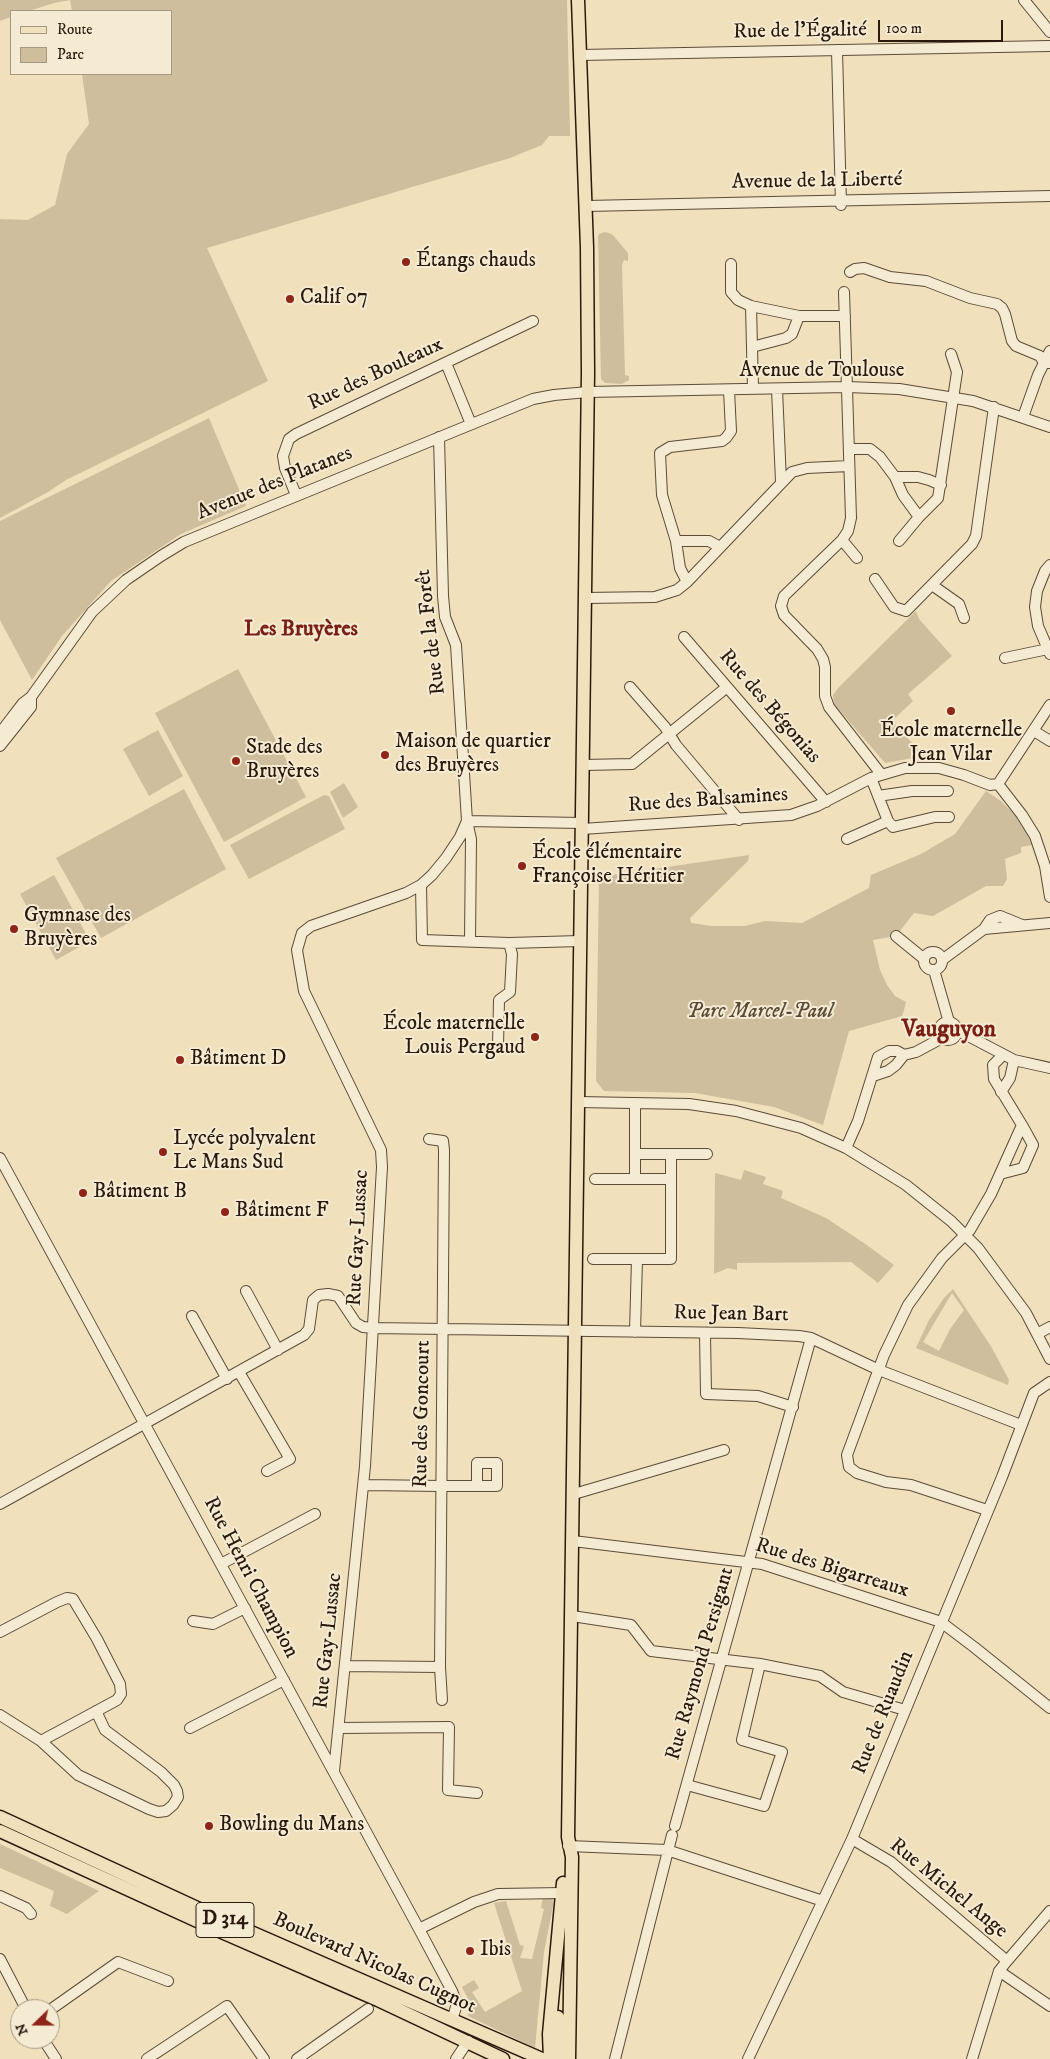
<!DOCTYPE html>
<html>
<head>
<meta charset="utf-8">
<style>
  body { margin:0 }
  #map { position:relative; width:1050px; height:2059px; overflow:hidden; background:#f0e0bc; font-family:"IM FELL DW Pica",serif }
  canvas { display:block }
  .legend { position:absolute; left:10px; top:10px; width:162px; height:65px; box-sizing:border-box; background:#f5ebd3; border:1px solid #a49783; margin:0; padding:6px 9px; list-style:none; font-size:15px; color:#2a190c }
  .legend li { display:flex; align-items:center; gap:10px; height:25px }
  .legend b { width:25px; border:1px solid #a49783 }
  .north { position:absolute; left:10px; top:1999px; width:50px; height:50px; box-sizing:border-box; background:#f5ebd3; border:1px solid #a49783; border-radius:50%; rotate:248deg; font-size:14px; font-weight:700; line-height:20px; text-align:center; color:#2a190c }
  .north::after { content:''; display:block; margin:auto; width:18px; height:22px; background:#8f2418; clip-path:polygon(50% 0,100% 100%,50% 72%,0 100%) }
  .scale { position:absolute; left:878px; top:20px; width:125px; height:22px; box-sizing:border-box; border:2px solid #2a190c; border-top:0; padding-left:6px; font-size:15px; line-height:18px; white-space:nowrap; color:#2a190c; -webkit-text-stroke:4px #f5ebd3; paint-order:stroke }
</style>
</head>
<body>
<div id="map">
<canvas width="1050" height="2059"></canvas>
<ul class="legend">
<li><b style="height:6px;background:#f0e0bc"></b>Route</li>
<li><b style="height:14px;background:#cebe9e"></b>Parc</li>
</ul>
<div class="north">N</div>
<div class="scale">100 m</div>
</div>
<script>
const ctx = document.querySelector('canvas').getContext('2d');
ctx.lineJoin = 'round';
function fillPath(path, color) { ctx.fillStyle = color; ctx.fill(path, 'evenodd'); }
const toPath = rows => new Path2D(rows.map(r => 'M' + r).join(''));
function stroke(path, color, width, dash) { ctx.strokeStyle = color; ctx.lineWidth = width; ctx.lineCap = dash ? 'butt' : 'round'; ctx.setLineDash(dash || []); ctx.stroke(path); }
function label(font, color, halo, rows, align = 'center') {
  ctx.font = font + ' "IM FELL DW Pica",serif'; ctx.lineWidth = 4; ctx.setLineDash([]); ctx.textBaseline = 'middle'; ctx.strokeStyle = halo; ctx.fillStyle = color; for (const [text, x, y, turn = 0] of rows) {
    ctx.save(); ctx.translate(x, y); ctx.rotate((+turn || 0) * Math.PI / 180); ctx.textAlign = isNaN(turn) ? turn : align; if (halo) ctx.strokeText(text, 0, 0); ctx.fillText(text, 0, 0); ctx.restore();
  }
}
const green = toPath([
  [0,0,567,0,570,136,549,136,542,145,510,158,207,248,268,381,66,480,48,492,0,518,0,219,28,220,55,205,67,154,89,124,82,74,171,74,171,11,72,11,70,0,54,3,29,11,11,11,11,17,0,21],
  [605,232,612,234,628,253,628,261,624,260,622,265,625,375,629,376,629,380,622,384,605,383,601,379,598,237,599,234],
  [209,418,246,506,181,534,111,581,62,636,32,680,0,620,0,521],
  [916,611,919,619,952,656,908,694,913,701,892,721,924,756,885,763,834,704,833,695,839,687],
  [238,669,306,797,224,842,155,713],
  [158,730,183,776,149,796,123,749],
  [344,783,358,807,343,818,330,792],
  [184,789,226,869,101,938,56,858],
  [986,791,1001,801,1012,812,1024,827,1032,845,1021,847,1021,853,1005,859,1007,879,1003,886,986,886,933,916,914,913,896,936,873,940,880,970,887,985,895,996,906,1002,904,1010,902,1016,849,1031,823,1125,774,1107,695,1093,604,1091,596,1081,599,877,749,855,748,861,690,918,691,923,711,926,745,926,765,921,802,923,869,888,871,875,921,854,955,834],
  [324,795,329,796,345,829,249,879,230,845],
  [54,875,90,941,56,960,20,894],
  [744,1170,766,1177,763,1184,783,1191,781,1198,826,1218,864,1243,894,1265,878,1283,851,1262,737,1263,737,1270,728,1268,714,1274,715,1173,741,1180],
  [953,1289,992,1348,1009,1380,1008,1385,916,1348,929,1320,944,1298],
  [952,1293,964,1310,950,1329,939,1351,923,1342],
  [0,1844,34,1860,99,1891,67,1914,50,1906,54,1891,0,1868],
  [543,1896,553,1896,553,1906,544,1952,535,2048,468,2016,469,2001,462,1987,474,1980,479,1988,472,1992,485,2012,522,1991,494,1903,506,1901,520,1945,524,1946,520,1958,532,1959,544,1909,541,1908]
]);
const minor = toPath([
  [1024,0,1050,32],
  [837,50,841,205],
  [580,55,1050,46],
  [586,206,1050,196],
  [731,264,731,292,738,300,751,306,799,316,845,316],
  [850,272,855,269,864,268,890,277,926,281,970,298,997,304,1002,308,1005,314,1012,341,1016,346,1040,356,1044,363,1050,363],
  [844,292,851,518,848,531,842,540,784,596,781,606,784,615,817,649,823,659,825,667,825,696,829,707,881,774],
  [751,306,753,389],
  [752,347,786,338,792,334,799,316],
  [446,363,471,424],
  [777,389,781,482],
  [1023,417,1038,375,1050,351],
  [439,437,443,596,445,617,456,645,467,821,471,839,470,941],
  [849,449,870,449,880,457,895,477,903,495,919,517],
  [895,477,918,477,929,480,941,485],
  [296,495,285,468,283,456,289,439,296,434,533,321],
  [842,540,857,558],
  [676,541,709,541,720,547],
  [899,541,919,517,938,498,957,372,951,354],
  [1050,565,1045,571,1037,591,1035,607,1038,626,1050,654],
  [875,579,894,607,906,611,972,544,976,536,994,407],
  [687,582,680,568,676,541,662,495,660,453,670,447,722,441,726,438,731,431,729,390],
  [932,585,959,604,964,618],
  [585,598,655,597,677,590,687,582,792,472,807,468,849,466],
  [684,637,826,802],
  [1005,658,1048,649],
  [630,687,665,727,676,745,739,820],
  [1034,731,1050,741],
  [0,733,23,703,31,697,92,612,126,580,161,556,184,542,533,399,554,395,588,392,847,387,899,389,973,401,1050,427],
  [0,746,31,707,31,697],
  [583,765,632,764,727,687],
  [871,778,888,821],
  [998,784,1022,815,1035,836,1045,866,1050,897],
  [998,784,1050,705],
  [878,796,912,791,948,791],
  [467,821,582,823],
  [582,829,791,815,817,806,871,778,905,768,939,768,964,775,990,785,998,784],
  [847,839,888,821,893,827,935,817,949,817],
  [421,885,422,940,509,943,512,954,510,992,499,1000,498,1046],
  [984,929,1050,923],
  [896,936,923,958],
  [509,943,580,941],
  '924 961a9 9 0 1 1 18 0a9 9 0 1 1-18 0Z',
  [942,960,984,929,990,920,1000,916,1022,925],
  [934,970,949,1022],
  '939 1031a9 9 0 1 1 18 0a9 9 0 1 1-18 0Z',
  [957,1030,1014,1060,1050,1068],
  [873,1076,888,1071,896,1065,904,1055,916,1052,942,1038],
  [1001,1092,1010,1078,1014,1060],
  [578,1102,689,1104,736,1111,801,1128,846,1148,906,1185,951,1221,978,1248,1026,1313,1050,1359],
  [635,1103,635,1154,671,1154,671,1259,637,1259,635,1332],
  [429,1139,443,1141,444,1150,440,1667,442,1700],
  [846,1148,858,1121,878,1057,889,1051,897,1051,904,1055],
  [671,1154,707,1154],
  [0,1158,419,1929,452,1991,457,2004,452,2020],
  [1000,1174,1023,1168,1033,1145,1022,1125],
  [595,1179,671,1179],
  [635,1179,635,1154],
  [593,1259,637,1259],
  [246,1291,278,1350],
  [192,1316,227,1379],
  [705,1333,706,1394,758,1396,793,1407],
  [1037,1334,1050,1327],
  [239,1372,290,1459,267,1471],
  [364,1485,441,1486,497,1486,497,1463,477,1463,477,1486],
  [574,1494,724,1450],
  [0,1504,304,1335,309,1329,313,1300,319,1295,328,1294,338,1296,356,1323,363,1327,373,1328,738,1333,799,1336,811,1338,879,1370,1021,1425],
  [987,1510,911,1485,886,1482,857,1473,849,1467,847,1455,884,1355,908,1305,942,1258,970,1230,991,1194,1022,1125,994,1079,993,1065,1003,1055],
  [573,1541,762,1564,935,1620,941,1622,974,1647,1050,1708],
  [221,1564,315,1514],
  [572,1616,631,1625,651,1651,760,1664,820,1676,843,1692,905,1710],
  [193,1621,213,1624,245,1608],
  [0,1632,57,1602,67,1598,73,1599,97,1639,120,1684,121,1694,117,1700,41,1741,0,1715],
  [345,1666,440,1667],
  [190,1728,284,1680],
  [340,1728,449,1727,448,1790,477,1793],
  [41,1741,78,1775,149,1809,158,1812,166,1811,173,1805,178,1797,177,1791,174,1785,161,1772,105,1730,96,1711],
  [334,1771,365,1466,382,1167,381,1150,304,991,297,950,302,933,311,926,406,893,421,885,432,875,446,858,460,837,467,821],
  [687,1785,764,1806,782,1752,742,1740,760,1664],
  [675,1826,811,1338],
  [852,1839,891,1862,1007,1961,999,1971,972,2059],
  [568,1846,667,1850,823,1901],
  [0,1896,26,1908,31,1914],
  [419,1929,474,1902,498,1894,563,1893],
  [0,1959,26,2009],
  [1007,1961,1050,1911],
  [999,1971,1050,2006],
  [50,2010,118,1962,168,1981],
  [43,2039,56,2059],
  [147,2059,227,2006,264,2059],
  [297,2059,368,2009],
  [456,2059,468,2041],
  [615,2059,672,1835],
  [748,2059,852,1839,1002,1477,1034,1393,1050,1382]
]);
const major = toPath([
  [0,1817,221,1919,542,2059],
  [0,1831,217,1930,378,2000,503,2059],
  [558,2017,559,2059],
  [550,2059,549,2034,563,1883],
  [569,2059,572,1857,568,1837,588,373,587,248,578,0]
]);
const markers = [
  [406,262,5,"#8f2418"],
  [290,299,5,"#8f2418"],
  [951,711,5,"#8f2418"],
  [385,755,5,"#8f2418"],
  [236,761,5,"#8f2418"],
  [522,866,5,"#8f2418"],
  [14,929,5,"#8f2418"],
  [535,1037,5,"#8f2418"],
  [180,1060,5,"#8f2418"],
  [163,1152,5,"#8f2418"],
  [83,1193,5,"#8f2418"],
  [225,1212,5,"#8f2418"],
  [209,1826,5,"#8f2418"],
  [470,1951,5,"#8f2418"]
];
const shields = [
  [225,1920,58]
];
const shieldNames = [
  ["D 314",225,1920]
];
const streetNames = [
  ["Rue de l'Égalité",800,32,-1],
  ["Avenue de la Liberté",817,182,-1],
  ["Avenue de Toulouse",822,372],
  ["Rue des Bouleaux",376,375,-25],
  ["Avenue des Platanes",275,484,-22],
  ["Rue de la Forêt",432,632,-97],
  ["Rue des Bégonias",769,707,49],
  ["Rue des Balsamines",708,801,-4],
  ["Rue Gay-Lussac",359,1238,-87],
  ["Rue Jean Bart",731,1315,1],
  ["Rue des Goncourt",423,1414,-89],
  ["Rue des Bigarreaux",832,1569,17],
  ["Rue Henri Champion",250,1578,62],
  ["Rue Gay-Lussac",329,1641,-84],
  ["Rue Raymond Persigant",701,1664,-74],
  ["Rue de Ruaudin",884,1713,-68],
  ["Rue Michel Ange",948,1889,39],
  ["Boulevard Nicolas Cugnot",374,1964,24]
];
const poiNames = [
  ["Étangs chauds",416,262],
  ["Calif 07",300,299],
  ["École maternelle",951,732,"center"],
  ["Jean Vilar",951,756,"center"],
  ["Maison de quartier",395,743],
  ["des Bruyères",395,767],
  ["Stade des",246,749],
  ["Bruyères",246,773],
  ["École élémentaire",532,854],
  ["Françoise Héritier",532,878],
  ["Gymnase des",24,917],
  ["Bruyères",24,941],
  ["École maternelle",525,1025,"right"],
  ["Louis Pergaud",525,1049,"right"],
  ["Bâtiment D",190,1060],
  ["Lycée polyvalent",173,1140],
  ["Le Mans Sud",173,1164],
  ["Bâtiment B",93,1193],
  ["Bâtiment F",235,1212],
  ["Bowling du Mans",219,1826],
  ["Ibis",480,1951]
];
const parkNames = [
  ["Parc Marcel-Paul",760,1013]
];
const neighbourhoodNames = [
  ["Les Bruyères",301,630]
];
const quarterNames = [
  ["Vauguyon",949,1031]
];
fillPath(green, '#cebe9e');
stroke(minor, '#5c4b38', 12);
stroke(major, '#2a190c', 15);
stroke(minor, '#f5ebd3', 10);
stroke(major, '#f0e0bc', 12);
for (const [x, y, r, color] of markers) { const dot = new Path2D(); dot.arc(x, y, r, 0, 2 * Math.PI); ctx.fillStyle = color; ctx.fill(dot); stroke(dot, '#f5ebd3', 2); }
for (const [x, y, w] of shields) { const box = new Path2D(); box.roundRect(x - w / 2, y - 17.5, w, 35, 4); ctx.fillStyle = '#f5ebd3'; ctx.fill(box); stroke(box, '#2a190c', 1); }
label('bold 20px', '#2a190c', null, shieldNames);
label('21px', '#2a190c', '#f5ebd3', streetNames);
label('21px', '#2a190c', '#f5ebd3', poiNames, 'left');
label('italic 21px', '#5b4b38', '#f5ebd3', parkNames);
label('bold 22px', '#7a1f14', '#f5ebd3', neighbourhoodNames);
label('bold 24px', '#7a1f14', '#f5ebd3', quarterNames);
</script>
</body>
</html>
